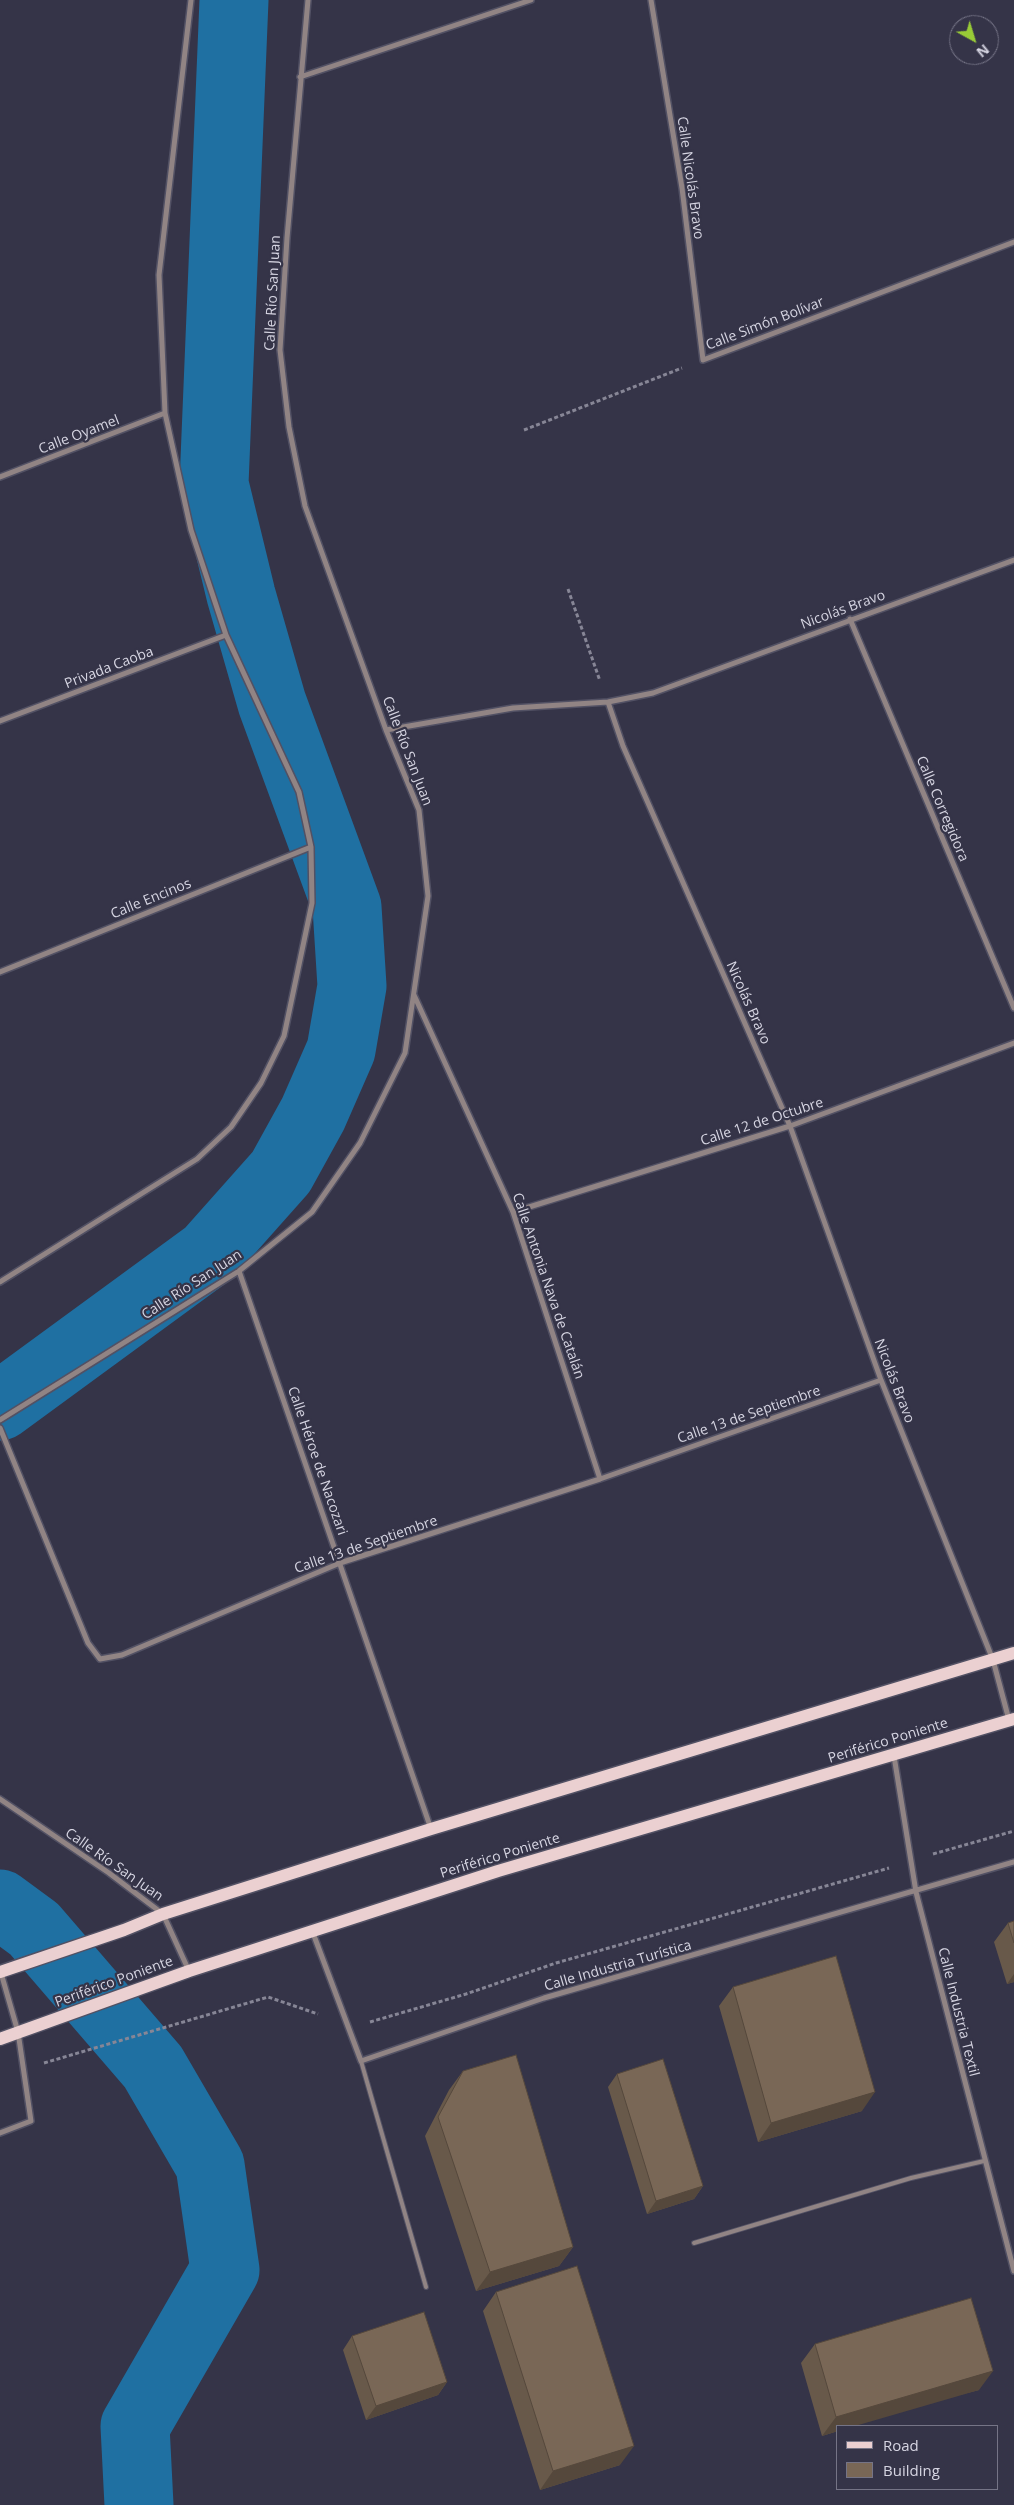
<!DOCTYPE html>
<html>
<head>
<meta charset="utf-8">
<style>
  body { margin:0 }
  #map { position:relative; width:1014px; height:2505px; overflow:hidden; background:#353448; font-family:"Open Sans",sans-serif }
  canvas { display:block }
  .legend { position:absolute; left:836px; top:2425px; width:162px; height:65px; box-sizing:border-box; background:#353448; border:1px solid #757486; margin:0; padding:6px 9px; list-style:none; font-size:15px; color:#d6d5e2 }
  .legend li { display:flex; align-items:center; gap:10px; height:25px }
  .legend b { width:25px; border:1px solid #757486 }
  .north { position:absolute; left:949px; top:15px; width:50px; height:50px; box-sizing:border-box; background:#353448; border:1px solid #757486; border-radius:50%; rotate:141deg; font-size:14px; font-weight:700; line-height:20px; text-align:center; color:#d6d5e2 }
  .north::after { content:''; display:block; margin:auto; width:18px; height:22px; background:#98cb37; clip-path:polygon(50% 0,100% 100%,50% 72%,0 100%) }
</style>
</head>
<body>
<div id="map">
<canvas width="1014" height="2505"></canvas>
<ul class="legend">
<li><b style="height:6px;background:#ebd0d1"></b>Road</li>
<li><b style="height:14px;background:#796756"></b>Building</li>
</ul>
<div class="north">N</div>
</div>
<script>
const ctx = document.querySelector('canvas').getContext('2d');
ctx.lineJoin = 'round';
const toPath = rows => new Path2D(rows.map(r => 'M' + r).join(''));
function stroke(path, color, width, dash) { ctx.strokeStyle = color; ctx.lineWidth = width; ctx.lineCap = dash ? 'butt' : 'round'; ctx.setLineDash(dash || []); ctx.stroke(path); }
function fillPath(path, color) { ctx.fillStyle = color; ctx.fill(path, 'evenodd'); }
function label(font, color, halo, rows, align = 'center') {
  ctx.font = font + ' "Open Sans",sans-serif'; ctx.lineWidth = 4.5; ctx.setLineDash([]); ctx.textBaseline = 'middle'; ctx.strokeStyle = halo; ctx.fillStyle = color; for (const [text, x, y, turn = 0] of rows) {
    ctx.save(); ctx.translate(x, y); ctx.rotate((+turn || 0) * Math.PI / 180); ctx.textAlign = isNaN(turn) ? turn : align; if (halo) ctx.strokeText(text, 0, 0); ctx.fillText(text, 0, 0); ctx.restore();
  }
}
const river = toPath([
  [0,1406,209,1253,281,1172,313,1114,341,1050,352,986,347,907,272,703,241,595,214,484,234,0],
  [0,1904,34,1929,153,2067,210,2165,225,2270,135,2426,139,2505]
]);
const path = toPath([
  [524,430,682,368],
  [568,589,600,681],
  [933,1854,1014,1831],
  [370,2022,466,1994,556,1963,889,1868],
  [44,2063,268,1997,318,2014]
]);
const service = toPath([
  [361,2061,426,2287],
  [694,2243,911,2178,984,2161]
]);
const minor = toPath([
  [651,0,682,188,703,360,1014,242],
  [300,77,531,0],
  [0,477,165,413],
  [850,619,1014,1008],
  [608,702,623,746,790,1126,881,1380,993,1660,1009,1720],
  [0,721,226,635],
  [386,730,513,708,608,702,653,693,1014,560],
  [0,972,311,847],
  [414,995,513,1212,600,1479],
  [513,1212,790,1126,1014,1043],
  [239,1271,431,1829],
  [0,1282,197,1159,231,1127,261,1083,284,1036,312,903,311,847,299,792,226,635,191,530,165,413,159,275,191,0],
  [0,1420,239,1271,312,1212,360,1143,405,1053,428,896,419,810,386,730,305,506,289,427,280,350,287,238,308,0],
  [0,1428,88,1643,100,1659,122,1655,340,1563,600,1479,881,1380],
  [894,1756,916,1892,1014,2271],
  [0,1799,109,1873,163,1914,189,1971],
  [313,1933,361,2061,544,1998,1014,1862],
  [0,2133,31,2121,18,2032,1,1973]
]);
const primary = toPath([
  [0,1972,124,1930,163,1914,431,1829,1014,1653],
  [0,2039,189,1971,498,1871,1014,1719]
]);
const wall = toPath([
  [1014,1921,1014,1982,1007,1984,994,1942,1008,1923],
  [733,1987,862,2111,758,2142,719,2006],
  [463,2071,573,2247,559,2266,476,2291,425,2136,449,2090],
  [617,2074,703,2186,694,2199,647,2214,608,2087],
  [496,2292,620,2465,540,2490,483,2311],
  [352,2336,447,2382,438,2395,366,2420,343,2350],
  [815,2344,979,2390,838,2426,838,2431,822,2436,801,2363]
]);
const shadedWall = toPath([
  [1014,1974,1014,1982,1007,1984],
  [875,2092,862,2111,758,2142,771,2123],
  [703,2186,694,2199,647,2214,656,2201],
  [573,2247,559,2266,476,2291,490,2272],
  [993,2371,979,2390,855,2426,838,2426,838,2431,822,2436,836,2417],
  [447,2382,438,2395,366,2420,376,2406],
  [634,2446,620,2465,540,2490,553,2471]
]);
const building = toPath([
  [1014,1921,1014,1943,1008,1923,1014,1921],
  [836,1956,875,2092,771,2123,733,1987,836,1956],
  [516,2055,573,2247,490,2272,438,2117,463,2071,516,2055],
  [663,2059,703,2186,656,2201,617,2074,663,2059],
  [577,2266,634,2446,553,2471,496,2292,577,2266],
  [971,2298,993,2371,836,2417,815,2344,971,2298],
  [424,2312,447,2382,376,2406,352,2336,424,2312]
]);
const streetNames = [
  ["Calle Nicolás Bravo",690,178,82],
  ["Calle Río San Juan",273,293,-87],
  ["Calle Simón Bolívar",765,324,-21],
  ["Calle Oyamel",79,435,-21],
  ["Nicolás Bravo",843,610,-20],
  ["Privada Caoba",109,668,-21],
  ["Calle Río San Juan",407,751,69],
  ["Calle Corregidora",942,809,67],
  ["Calle Encinos",151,899,-22],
  ["Nicolás Bravo",748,1003,66],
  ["Calle 12 de Octubre",762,1122,-18],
  ["Calle Río San Juan",192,1285,-33],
  ["Calle Antonia Nava de Catalán",548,1286,71],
  ["Nicolás Bravo",894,1381,69],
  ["Calle 13 de Septiembre",749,1415,-19],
  ["Calle Héroe de Nacozari",317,1461,71],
  ["Calle 13 de Septiembre",366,1545,-19],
  ["Periférico Poniente",888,1741,-17],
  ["Periférico Poniente",500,1856,-17],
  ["Calle Río San Juan",114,1865,35],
  ["Calle Industria Turística",618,1966,-16],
  ["Periférico Poniente",114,1982,-20],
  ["Calle Industria Textil",958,2012,76]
];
stroke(river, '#1f70a2', 69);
stroke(service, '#525164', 6);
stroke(minor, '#525164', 8);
stroke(primary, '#525164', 15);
stroke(path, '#878696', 3, [4, 2.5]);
stroke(service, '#918484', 4);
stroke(minor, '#918484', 5);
stroke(primary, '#ebd0d1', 12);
fillPath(wall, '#68594a');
fillPath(shadedWall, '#55483c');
fillPath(building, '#796756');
stroke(building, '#55483c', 1);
label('14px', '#d6d5e2', '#353448', streetNames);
</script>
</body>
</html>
